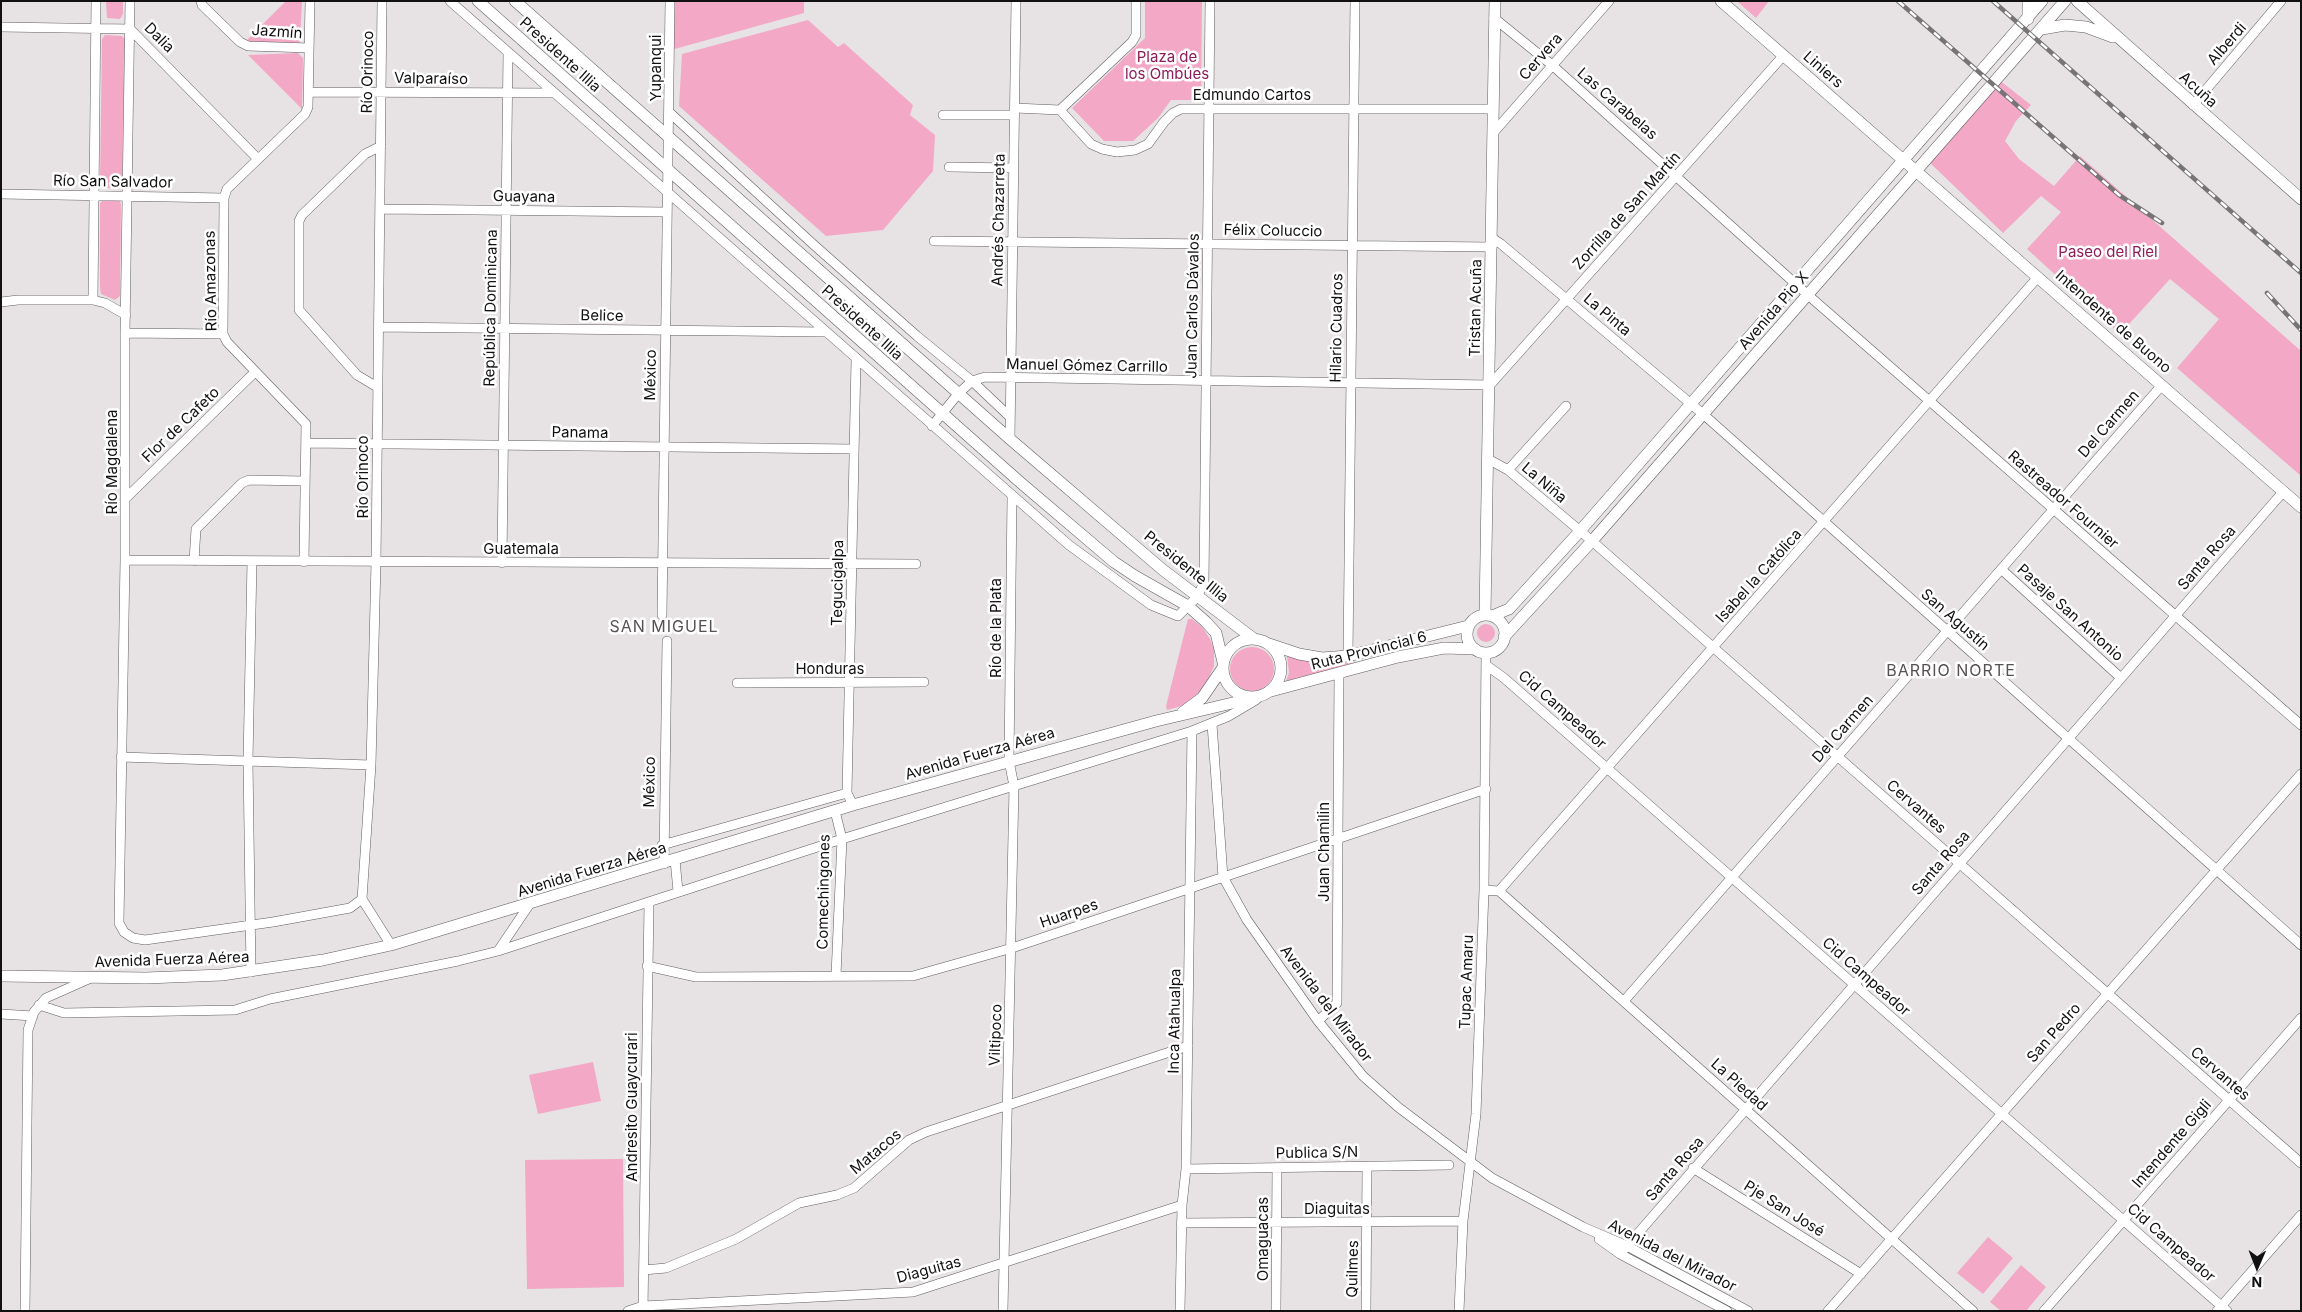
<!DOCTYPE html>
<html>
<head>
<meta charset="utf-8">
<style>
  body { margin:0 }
  #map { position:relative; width:2302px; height:1312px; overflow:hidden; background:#e7e3e4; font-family:Inter,sans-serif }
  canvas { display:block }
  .frame { position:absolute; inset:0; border:2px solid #121111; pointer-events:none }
  .north { position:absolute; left:2232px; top:1242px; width:50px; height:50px; -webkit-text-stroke:4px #fff; paint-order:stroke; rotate:181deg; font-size:14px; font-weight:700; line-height:20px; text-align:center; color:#121111 }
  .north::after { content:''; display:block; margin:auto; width:18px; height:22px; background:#121111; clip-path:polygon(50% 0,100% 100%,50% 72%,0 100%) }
</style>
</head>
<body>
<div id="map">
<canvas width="2302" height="1312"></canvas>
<div class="frame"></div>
<div class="north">N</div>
</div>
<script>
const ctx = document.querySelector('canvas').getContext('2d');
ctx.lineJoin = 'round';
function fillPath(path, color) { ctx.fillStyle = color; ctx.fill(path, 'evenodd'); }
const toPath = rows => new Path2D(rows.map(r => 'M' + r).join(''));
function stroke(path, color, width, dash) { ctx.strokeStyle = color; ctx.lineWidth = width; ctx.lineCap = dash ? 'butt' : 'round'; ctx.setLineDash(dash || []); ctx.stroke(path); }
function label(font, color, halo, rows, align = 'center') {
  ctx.font = font + ' Inter,sans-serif'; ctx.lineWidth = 5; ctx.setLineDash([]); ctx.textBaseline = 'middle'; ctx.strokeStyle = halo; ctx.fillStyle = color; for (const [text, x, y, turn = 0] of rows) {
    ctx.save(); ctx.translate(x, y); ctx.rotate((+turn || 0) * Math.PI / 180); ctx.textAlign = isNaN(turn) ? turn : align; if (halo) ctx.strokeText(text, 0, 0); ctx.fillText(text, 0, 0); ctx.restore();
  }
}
const green = toPath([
  [106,1,123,1,123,14,120,19,107,18],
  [286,1,302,1,300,42,297,44,253,44,247,40],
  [672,1,804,1,804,13,671,50],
  [1145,1,1202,1,1201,100,1171,100,1158,118,1133,141,1104,141,1072,108,1145,38],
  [1737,1,1769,1,1756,18],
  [808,20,838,47,844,43,913,105,910,115,935,135,933,171,883,230,826,236,679,106,682,54],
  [105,35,122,36,125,39,122,184,118,188,103,188,100,184,102,39],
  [298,53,303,58,302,109,248,55],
  [1998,79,2031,105,2016,121,2005,141,2019,159,2054,186,2080,156,2301,351,2301,476,2177,368,2219,319,2170,279,2120,334,2027,249,2061,212,2041,196,2003,233,1927,160],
  [103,200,119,200,121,204,120,296,115,300,101,294,100,287,100,203],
  [1188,619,1192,619,1203,628,1210,639,1214,649,1214,666,1207,682,1192,700,1185,705,1167,710,1166,706],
  '1477 633a9 9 0 1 1 18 0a9 9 0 1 1-18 0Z',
  '1230 669a22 22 0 1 1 44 0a22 22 0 1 1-44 0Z',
  [1287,656,1318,663,1353,663,1286,681,1289,673],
  [593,1062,601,1101,538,1114,529,1075],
  [623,1159,624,1287,527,1289,525,1160],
  [1988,1237,2013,1258,1983,1294,1957,1273],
  [2021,1265,2046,1287,2026,1311,2001,1311,1990,1302]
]);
const minor = toPath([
  [130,1,125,333,125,560,119,923,124,932,133,938,145,940,273,922,350,908,362,899],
  [201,1,202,5,240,42,248,46,309,48],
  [382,1,376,562,371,765,362,899,391,945],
  [450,1,1069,545,1151,605,1178,616,1197,597,1204,583,1210,1],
  [1494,18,1552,65,1808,295,2301,725],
  [1,27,130,29,258,159],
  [308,92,554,93],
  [2193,105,2281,1],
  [1015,108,1060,110,1091,144,1102,149,1117,152,1135,150,1148,144,1164,122,1173,113,1181,109,1493,109],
  [1060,110,1132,42,1136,35,1136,1],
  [669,112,814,245,917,336,972,381,1009,416],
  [943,115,1015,115],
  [1494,132,1609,1],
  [949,167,1014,168],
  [1,194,224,198],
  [380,209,667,212],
  [1492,238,1501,244,1703,414,2301,945],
  [934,241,1492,247],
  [93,300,96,1],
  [1,302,18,300,93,300,105,303,126,315],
  [379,327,825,332],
  [125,333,223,334],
  [377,387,357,375,299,310,299,221,302,215,365,154,381,146],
  [932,426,958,394,972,381,985,377,1490,385,1783,56],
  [1010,439,1016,1],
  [306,443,854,449],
  [1488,459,1508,470,1592,541,2301,1163],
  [1508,470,1566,406],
  [126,498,255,372],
  [125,560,916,564],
  [194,561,196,529,242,483,249,480,305,481],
  [304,562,306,424,227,342,223,334,224,198,227,189,305,114,308,107,310,1],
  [502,563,508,53],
  [2001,569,2121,678],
  [662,615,670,1],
  [1348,656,1355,1],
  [1486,665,1504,678,2227,1311],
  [737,683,924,682],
  [1212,724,1223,877,1247,920,1318,1021,1363,1076,1398,1107,1492,1178,1583,1227,1627,1246,1748,1311],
  [121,757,371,765],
  [853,805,847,793,856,360],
  [835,811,842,839,836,975],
  [662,845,847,793],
  [675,860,678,891],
  [664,864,667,641],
  [1484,890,1499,891,1973,1311],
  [1499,891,2038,277],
  [498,951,529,905],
  [647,966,696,977,913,976,1012,948,1486,789],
  [251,972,248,761,252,561],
  [1624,1001,2162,385],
  [39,1005,64,1013,235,1010,270,999,458,961,498,951,842,839,1192,731,1229,716,1256,700],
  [1,1014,33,1016],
  [1318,1021,1337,1003,1339,674],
  [1693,1168,1861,1274],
  [1186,1169,1449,1165],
  [1181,1223,1463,1221],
  [1599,1239,1620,1254,1727,1311],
  [1620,1254,2283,492],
  [644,1270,666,1268,736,1239,799,1203,837,1195,854,1188,909,1140,926,1132,1188,1046],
  [25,1311,28,1030,34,1012,46,998,91,978],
  [628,1311,643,1306,913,1292,1182,1205],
  [643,1311,649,903],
  [1003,1311,1014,786,1009,761,1012,496],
  [1180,1311,1182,1205,1186,1169,1192,731],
  [1276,1311,1277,1168],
  [1366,1311,1367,1167],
  [1459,1311,1463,1221,1476,1114,1484,890,1486,653],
  [1828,1311,2301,774],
  [2044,1311,2301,1018],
  [2217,1311,2301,1215]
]);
const secondary = toPath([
  [478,1,1021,483,1114,562,1135,576,1188,606,1206,622,1216,633,1223,662],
  [515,1,1010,439,1163,570,1254,639],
  [1721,1,2301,507],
  [2077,1,2301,199],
  [2028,19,2028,1],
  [2042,29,2065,25,2086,27,2113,37],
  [1485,615,1495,1],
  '1467 634a19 19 0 1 1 38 0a19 19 0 1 1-38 0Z',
  [1492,616,1509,609,1580,531,2042,1],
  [1504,637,1592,541,2065,1],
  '1223 668a29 29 0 1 1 58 0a29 29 0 1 1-58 0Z',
  [1269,644,1299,654,1322,658,1348,656,1468,626],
  [1271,691,1398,657,1444,648,1475,649],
  [1183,712,1202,698,1222,669],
  [1,976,146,978,222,975,323,960,391,945,853,805,1156,721,1258,697]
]);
const rail = toPath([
  [1898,1,2119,195,2162,223],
  [1993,1,2301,273],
  [2267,293,2301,330]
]);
const streetNames = [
  ["Jazmín",277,32,4],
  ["Dalia",159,38,45],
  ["Alberdi",2227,44,-49],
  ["Presidente Illia",560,55,42],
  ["Cervera",1541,57,-49],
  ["Yupanqui",656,68,-90],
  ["Liniers",1823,70,41],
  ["Río Orinoco",368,72,-89],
  ["Valparaíso",431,79,1],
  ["Acuña",2198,90,42],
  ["Edmundo Cartos",1252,95],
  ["Las Carabelas",1617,104,41],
  ["Río San Salvador",113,182,1],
  ["Guayana",524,197,1],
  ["Zorrilla de San Martín",1627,211,-48],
  ["Andrés Chazarreta",999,220,-89],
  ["Félix Coluccio",1273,231,1],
  ["Río Amazonas",211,281,-91],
  ["Juan Carlos Dávalos",1193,306,-89],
  ["República Dominicana",491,308,-89],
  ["Tristan Acuña",1476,308,-89],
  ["Avenida Pio X",1774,311,-49],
  ["La Pinta",1607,315,40],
  ["Belice",602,316,1],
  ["Intendente de Buono",2113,322,41],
  ["Presidente Illia",862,323,42],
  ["Hilario Cuadros",1337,328,-89],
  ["Manuel Gómez Carrillo",1087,366,1],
  ["México",651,375,-89],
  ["Del Carmen",2109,424,-49],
  ["Flor de Cafeto",181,425,-44],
  ["Panama",580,433,1],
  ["Río Magdalena",112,462,-90],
  ["Río Orinoco",363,477,-90],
  ["La Niña",1544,483,40],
  ["Rastreador Fournier",2063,500,41],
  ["Guatemala",521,549],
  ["Santa Rosa",2207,558,-49],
  ["Presidente Illia",1186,567,39],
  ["Isabel la Católica",1759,576,-48],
  ["Tegucigalpa",838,583,-89],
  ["Pasaje San Antonio",2070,613,42],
  ["San Agustín",1955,620,41],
  ["Río de la Plata",996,628,-90],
  ["Ruta Provincial 6",1369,651,-14],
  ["Honduras",830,669],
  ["Cid Campeador",1562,710,41],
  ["Del Carmen",1843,729,-49],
  ["Avenida Fuerza Aérea",980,754,-16],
  ["México",650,782,-89],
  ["Cervantes",1916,807,41],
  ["Juan Chamilin",1324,852,-90],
  ["Santa Rosa",1941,863,-49],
  ["Avenida Fuerza Aérea",592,870,-17],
  ["Comechingones",824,892,-89],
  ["Huarpes",1069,914,-19],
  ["Avenida Fuerza Aérea",172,960,-2],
  ["Cid Campeador",1866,977,41],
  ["Tupac Amaru",1467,982,-88],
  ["Avenida del Mirador",1326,1004,53],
  ["Inca Atahualpa",1175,1021,-89],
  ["San Pedro",2054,1033,-49],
  ["Viltipoco",996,1035,-88],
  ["Cervantes",2220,1074,41],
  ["La Piedad",1739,1085,42],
  ["Andresito Guaycurari",632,1107,-90],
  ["Intendente Gigli",2172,1144,-49],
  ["Matacos",876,1152,-40],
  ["Publica S/N",1317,1153,-1],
  ["Santa Rosa",1675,1169,-49],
  ["Diaguitas",1337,1209],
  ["Pje San José",1784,1209,32],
  ["Omaguacas",1263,1239,-90],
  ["Cid Campeador",2171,1243,41],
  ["Avenida del Mirador",1672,1256,27],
  ["Quilmes",1353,1269,-89],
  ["Diaguitas",929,1270,-15]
];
const parkNames = [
  ["Plaza de",1167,57],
  ["los Ombúes",1167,74],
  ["Paseo del Riel",2108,252]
];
const neighbourhoodNames = [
  ["SAN MIGUEL",664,627],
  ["BARRIO NORTE",1951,671]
];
fillPath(green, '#f3a8c6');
stroke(minor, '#615d5f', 10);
stroke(secondary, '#615d5f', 12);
stroke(minor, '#fff', 9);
stroke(secondary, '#fff', 11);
stroke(rail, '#767474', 4.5);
stroke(rail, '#fff', 2.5, [8]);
label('15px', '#121111', '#fff', streetNames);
label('15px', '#8d1c58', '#fff', parkNames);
ctx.letterSpacing = '1px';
label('16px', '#565253', '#fff', neighbourhoodNames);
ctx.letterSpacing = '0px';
</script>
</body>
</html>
